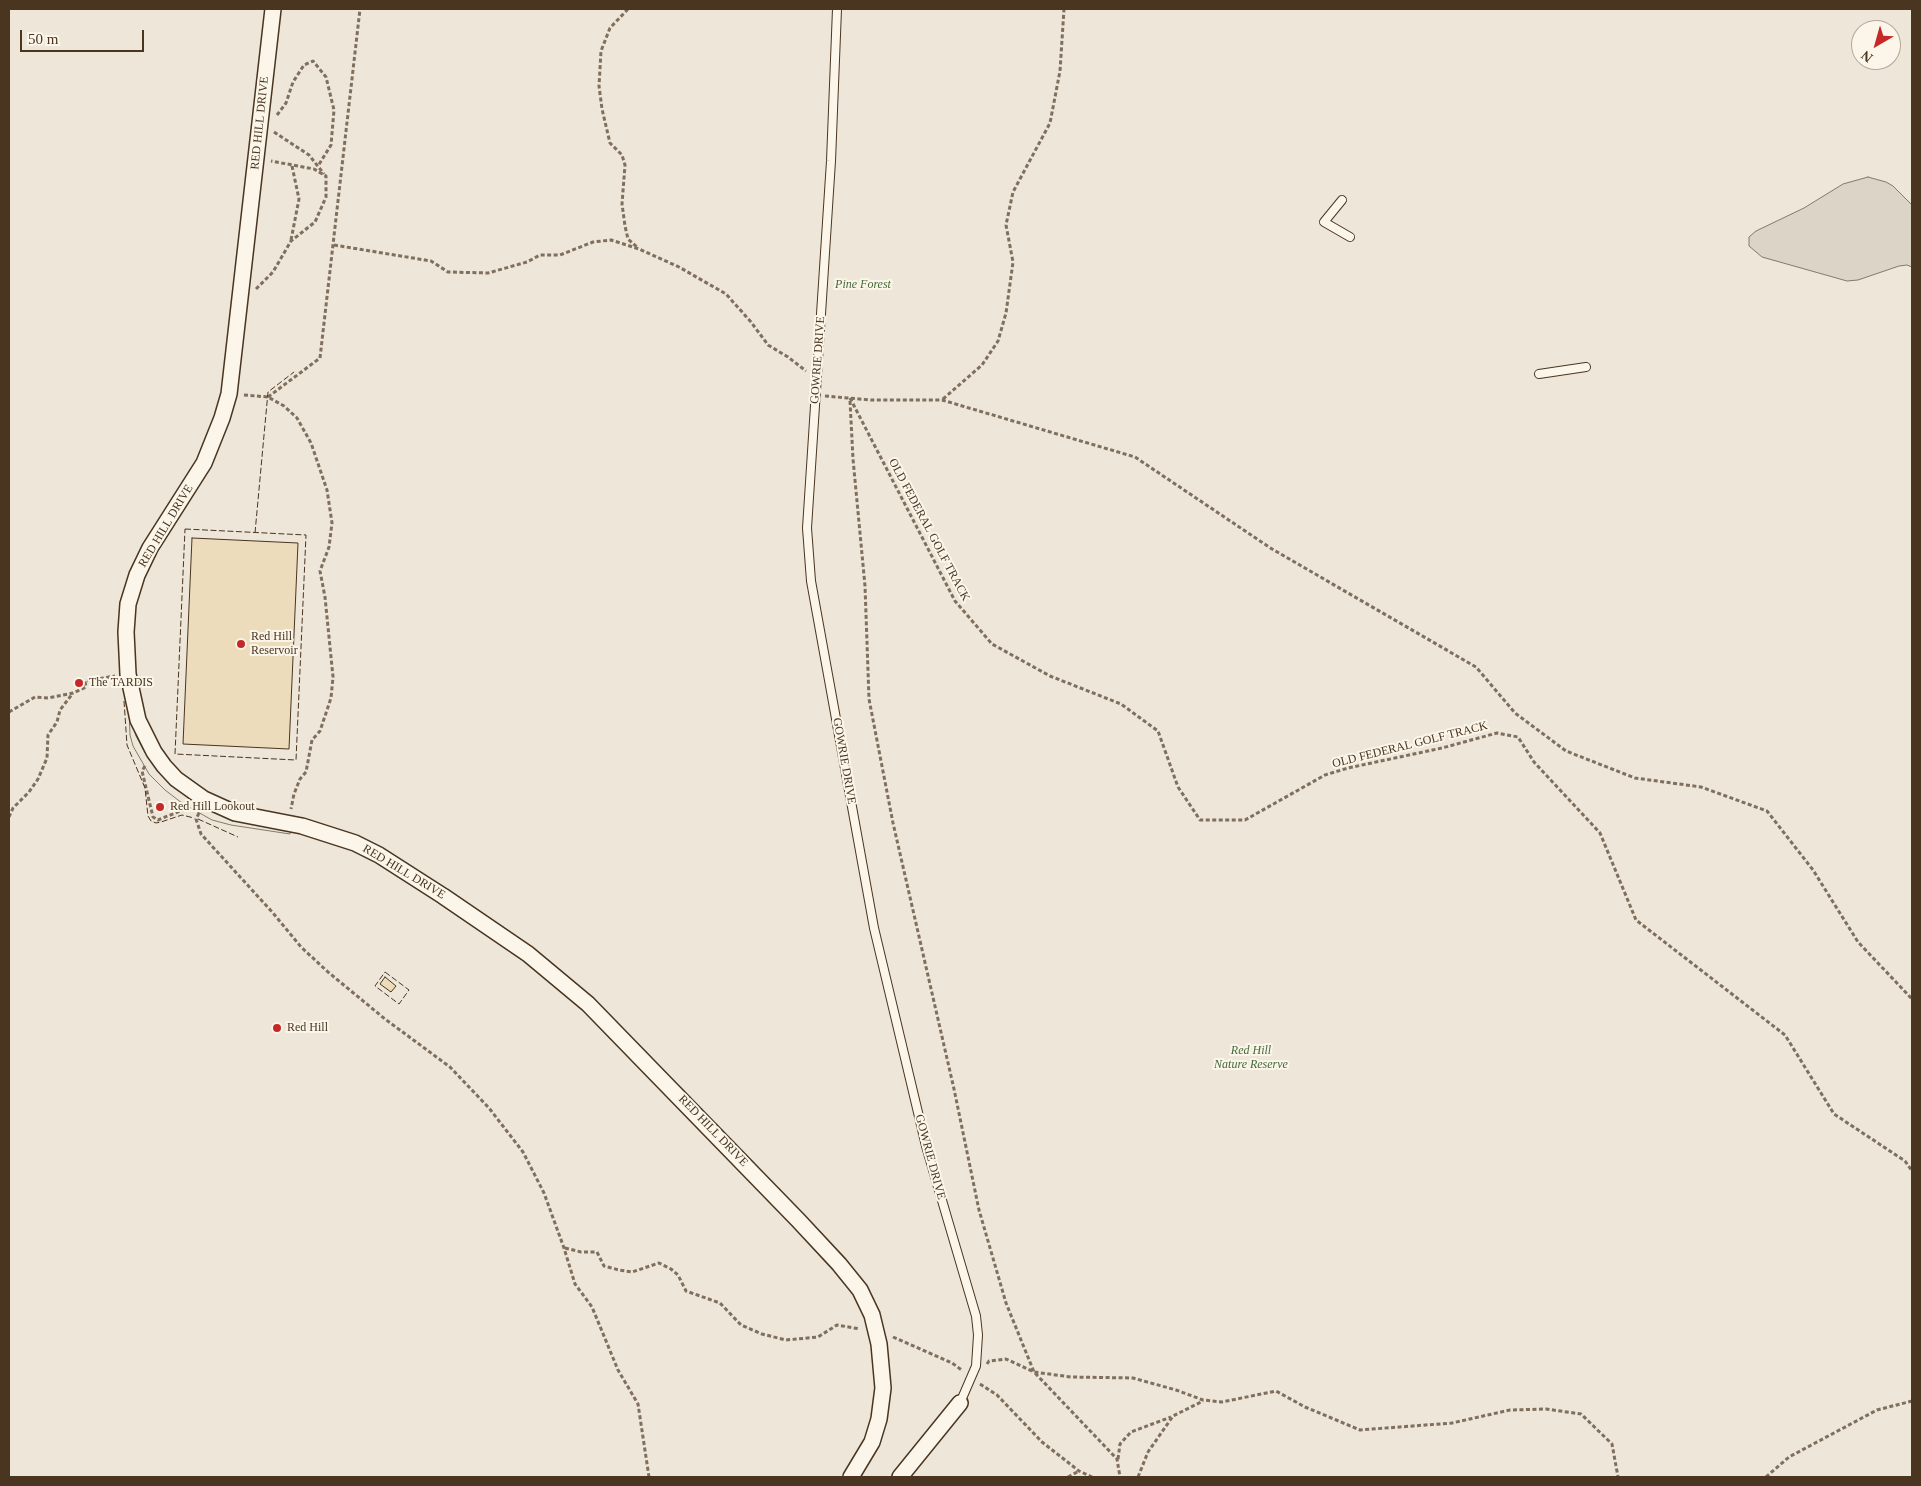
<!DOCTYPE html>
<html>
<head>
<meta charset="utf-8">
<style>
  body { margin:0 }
  #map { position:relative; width:1921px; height:1486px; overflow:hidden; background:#fbf6e9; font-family:Georgia,serif }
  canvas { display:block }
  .frame { position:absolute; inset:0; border:10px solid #4a3520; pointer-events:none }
  .north { position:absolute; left:1851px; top:20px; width:50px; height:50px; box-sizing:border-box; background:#fbf6e9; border:1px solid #b4a999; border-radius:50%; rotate:218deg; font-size:14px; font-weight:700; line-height:20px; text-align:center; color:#4a3520 }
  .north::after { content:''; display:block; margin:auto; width:18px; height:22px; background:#c62828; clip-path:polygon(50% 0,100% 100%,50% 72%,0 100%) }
  .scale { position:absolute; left:20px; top:30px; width:124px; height:22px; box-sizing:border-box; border:2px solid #4a3520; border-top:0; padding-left:6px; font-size:15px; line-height:18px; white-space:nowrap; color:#4a3520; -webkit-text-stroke:4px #fbf6e9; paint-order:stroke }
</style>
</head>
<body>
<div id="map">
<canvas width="1921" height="1486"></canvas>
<div class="frame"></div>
<div class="north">N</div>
<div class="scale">50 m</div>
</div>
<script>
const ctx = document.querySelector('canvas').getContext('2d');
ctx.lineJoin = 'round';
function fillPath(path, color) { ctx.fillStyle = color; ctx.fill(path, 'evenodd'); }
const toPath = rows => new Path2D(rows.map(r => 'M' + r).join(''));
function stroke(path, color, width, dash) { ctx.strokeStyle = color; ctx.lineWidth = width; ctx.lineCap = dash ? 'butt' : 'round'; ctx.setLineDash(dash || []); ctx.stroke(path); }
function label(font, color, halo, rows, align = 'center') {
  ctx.font = font + ' Georgia,serif'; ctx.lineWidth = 4; ctx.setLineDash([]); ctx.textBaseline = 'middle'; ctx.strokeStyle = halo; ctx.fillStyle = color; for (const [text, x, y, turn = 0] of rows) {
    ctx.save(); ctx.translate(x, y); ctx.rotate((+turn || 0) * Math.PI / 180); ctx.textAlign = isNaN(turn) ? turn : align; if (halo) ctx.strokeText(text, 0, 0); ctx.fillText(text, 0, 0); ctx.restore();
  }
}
const green = toPath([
  [9,9,1912,9,1912,1477,9,1477,9,9],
  [1861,30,1891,30,1891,60,1861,60,1861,30]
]);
const parking = toPath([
  [129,709,136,736,144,751,156,769,186,796,205,809,233,820,291,832,290,834,231,825,212,820,182,803,165,790,149,774,133,746,130,735,129,709]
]);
const water = toPath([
  [1868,177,1886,182,1893,186,1912,205,1912,267,1907,265,1899,266,1858,280,1847,281,1762,257,1749,246,1749,237,1756,231,1804,208,1843,184,1868,177]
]);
const building = toPath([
  [192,538,298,543,289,749,183,744,192,538],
  [385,977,396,986,391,992,380,984,385,977]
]);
const path = toPath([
  [628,9,610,28,601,51,599,86,602,109,610,143,622,155,625,165,622,204,625,226,628,239,638,248],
  [277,115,286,103,293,82,304,65,313,61,326,77,334,110,331,145,318,166],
  [274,132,309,155,324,174],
  [291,240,299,199,292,166],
  [334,245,431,261,448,272,488,273,527,262,540,255,560,255,593,242,611,240,639,249,679,267,726,294,751,322,768,345,788,357,806,371],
  [256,289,273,272,291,241,315,222,326,197,326,176,314,169,271,161],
  [244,395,268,397,284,406,297,418,311,443,327,490,332,523,329,547,320,571,325,597,333,677,331,698,320,731,312,740,306,772,300,779,294,794,291,809],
  [825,396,871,400,942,400,1135,457,1272,549,1476,667,1515,713,1566,751,1635,778,1701,787,1767,811,1813,870,1858,942,1912,999],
  [268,397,320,358,360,9],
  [850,398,955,601,992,644,1050,676,1121,704,1158,731,1178,787,1200,820,1245,820,1325,775,1348,768,1442,748,1497,733,1518,737,1534,762,1600,833,1636,920,1785,1035,1834,1114,1905,1161,1912,1171],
  [943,399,982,365,998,341,1006,313,1013,262,1006,225,1013,192,1050,123,1060,71,1064,9],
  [850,401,853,459,865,586,869,699,893,823,954,1089,979,1210,1006,1303,1034,1372,1117,1459,1120,1477],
  [9,712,35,697,48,698,73,693,86,687,85,681,115,676],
  [145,766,142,771,153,817,158,820,190,807],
  [199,813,196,819,201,834,273,913,301,947,328,972,385,1019,450,1067,489,1108,523,1152,544,1193,564,1248,575,1284,592,1307,618,1370,638,1404,649,1477],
  [9,817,13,808,29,792,38,779,47,758,48,735,57,722,60,710,73,693],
  [565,1248,581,1252,597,1252,604,1266,619,1270,632,1272,659,1263,671,1269,678,1275,686,1291,720,1303,741,1325,762,1334,786,1340,818,1337,837,1325,860,1329],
  [893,1337,952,1363,963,1371],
  [987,1364,989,1361,1006,1359,1034,1372,1071,1377,1133,1378,1176,1390,1203,1400,1222,1402,1276,1391,1305,1407,1360,1430,1452,1423,1510,1410,1546,1409,1581,1414,1612,1444,1618,1477],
  [980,1384,997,1395,1042,1442,1079,1471,1092,1477],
  [1118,1459,1120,1444,1131,1432,1171,1417],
  [1068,1477,1079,1471],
  [1138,1477,1148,1452,1173,1416,1203,1401],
  [1766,1477,1789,1457,1877,1410,1912,1401]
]);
const lane = toPath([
  [837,9,831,161,807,528,811,581,874,928,926,1146,976,1316,978,1335,976,1366,960,1403],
  [1342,200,1324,222,1350,237],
  [1539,374,1586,367]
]);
const street = toPath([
  [273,9,229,394,222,418,204,463,150,548,137,575,128,604,126,632,128,674,138,720,154,752,164,766,176,779,204,799,235,813,302,826,355,843,379,855,443,896,528,954,588,1004,798,1220,839,1264,860,1290,872,1315,879,1344,883,1388,879,1419,872,1442,851,1477],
  [900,1477,960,1403]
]);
const fence = toPath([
  [185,529,306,535,296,760,175,754,185,529],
  [255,533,268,392,294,372],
  [124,701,127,745,145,788,148,816,151,821,156,823,161,822,182,815,194,818],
  [198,819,238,837],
  [385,972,409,990,399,1004,375,986,385,972]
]);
const markers = [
  [241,644,5,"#c62828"],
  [79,683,5,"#c62828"],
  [160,807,5,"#c62828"],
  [277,1028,5,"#c62828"]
];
const streetNames = [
  ["RED HILL DRIVE",260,123,-84],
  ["GOWRIE DRIVE",818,360,-86],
  ["RED HILL DRIVE",166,526,-59],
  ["OLD FEDERAL GOLF TRACK",929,530,62],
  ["OLD FEDERAL GOLF TRACK",1410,745,-14],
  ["GOWRIE DRIVE",844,761,80],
  ["RED HILL DRIVE",404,872,31],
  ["RED HILL DRIVE",713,1131,46],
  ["GOWRIE DRIVE",930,1157,75]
];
const parkNames = [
  ["Pine Forest",863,285],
  ["Red Hill",1251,1051],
  ["Nature Reserve",1251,1065]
];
const poiNames = [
  ["Red Hill",251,637],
  ["Reservoir",251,651],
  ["The TARDIS",89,683],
  ["Red Hill Lookout",170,807],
  ["Red Hill",287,1028]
];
fillPath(green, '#ede6d9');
stroke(green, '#887966', 1);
fillPath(parking, '#ede7d9');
stroke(parking, '#887966', 1);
fillPath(water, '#dcd4c6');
stroke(water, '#887966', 1);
fillPath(building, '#ecdcbc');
stroke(building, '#4a3520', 1);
stroke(lane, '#4a3520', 10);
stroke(street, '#4a3520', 18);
stroke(path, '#7f6f5c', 3, [4, 2.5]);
stroke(lane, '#fbf6e9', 8);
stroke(street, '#fbf6e9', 15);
stroke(fence, '#4a3520', 1, [6, 2.5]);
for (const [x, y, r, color] of markers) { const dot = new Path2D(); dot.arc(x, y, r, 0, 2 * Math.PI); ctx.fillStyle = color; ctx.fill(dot); stroke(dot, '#fbf6e9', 2); }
label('12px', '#4a3520', '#fbf6e9', streetNames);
label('italic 12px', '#436837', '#fbf6e9', parkNames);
label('12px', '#4a3520', '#fbf6e9', poiNames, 'left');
</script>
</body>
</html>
